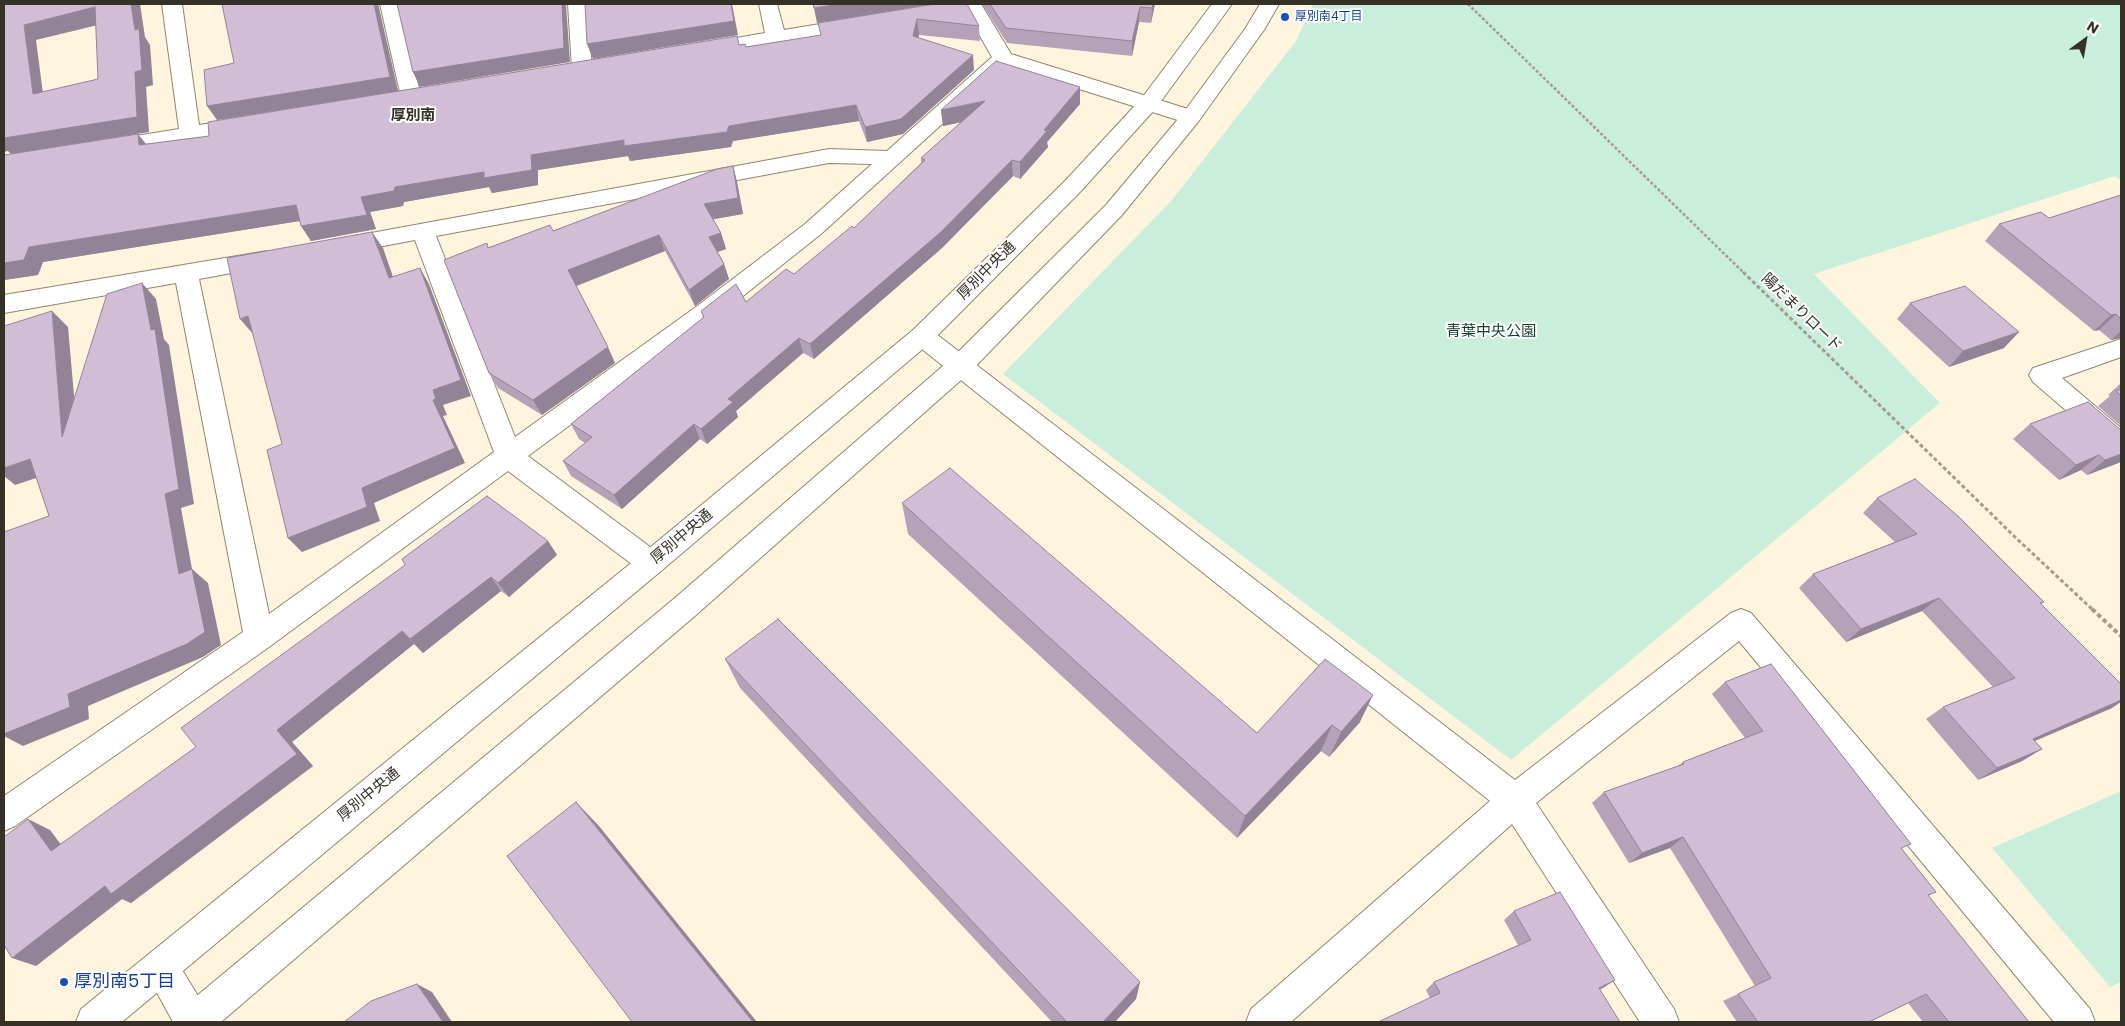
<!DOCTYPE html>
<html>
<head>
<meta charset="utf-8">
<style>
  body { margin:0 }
  #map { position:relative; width:2125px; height:1026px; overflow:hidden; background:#fff5de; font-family:Poppins,sans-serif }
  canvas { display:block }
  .frame { position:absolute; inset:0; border:5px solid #363126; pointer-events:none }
  .north { position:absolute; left:2060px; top:15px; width:50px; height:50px; -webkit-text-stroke:4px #fff; paint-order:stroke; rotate:32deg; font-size:14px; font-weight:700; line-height:20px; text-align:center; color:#363126 }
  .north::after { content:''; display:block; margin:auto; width:18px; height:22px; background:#363126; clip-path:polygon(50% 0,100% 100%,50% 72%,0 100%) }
</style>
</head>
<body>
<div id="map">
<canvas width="2125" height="1026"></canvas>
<div class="frame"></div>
<div class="north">N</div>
</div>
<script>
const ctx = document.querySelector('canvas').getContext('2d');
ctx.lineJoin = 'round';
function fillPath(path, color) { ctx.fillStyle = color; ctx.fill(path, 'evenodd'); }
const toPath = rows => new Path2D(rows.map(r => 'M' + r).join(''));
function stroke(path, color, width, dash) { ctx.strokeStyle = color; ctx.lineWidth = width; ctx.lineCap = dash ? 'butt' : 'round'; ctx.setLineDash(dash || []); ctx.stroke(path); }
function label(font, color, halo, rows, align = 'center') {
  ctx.font = font + ' Poppins,"Noto Sans JP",sans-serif'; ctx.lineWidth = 4; ctx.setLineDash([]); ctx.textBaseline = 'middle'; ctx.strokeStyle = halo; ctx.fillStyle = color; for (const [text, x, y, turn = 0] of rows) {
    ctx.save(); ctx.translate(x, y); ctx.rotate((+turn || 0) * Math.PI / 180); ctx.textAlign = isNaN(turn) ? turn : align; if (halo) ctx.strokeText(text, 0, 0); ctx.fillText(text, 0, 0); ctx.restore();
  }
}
const green = toPath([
  [1313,4,2121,4,2121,181,2115,176,1814,274,1940,403,1511,760,1003,374,1172,200,1296,41],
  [2121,791,2121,982,2110,987,1992,848]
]);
const pathFar2 = toPath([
  [1468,4,1744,273]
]);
const pathFar1 = toPath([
  [1743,272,2015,537,2093,610]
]);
const path = toPath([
  [2092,609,2121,636]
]);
const minor = toPath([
  [162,4,182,4,199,125,244,118,251,120,255,125,251,130,244,132,106,154,98,152,95,147,98,142,179,129,162,4],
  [380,4,399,4,421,97,418,101,411,103,404,101,401,97,380,4],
  [568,4,587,4,592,69,589,73,582,75,575,73,572,69,568,4],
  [759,4,777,4,784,30,856,18,863,20,866,24,863,28,856,30,703,55,696,53,693,49,696,45,765,33,759,4],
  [945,4,981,4,1011,54,1198,112,1201,117,1198,122,1191,124,1184,122,1006,66,821,234,714,319,528,456,661,555,665,563,661,571,651,575,641,571,508,471,269,647,15,826,4,831,4,796,243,632,176,283,4,313,4,295,267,251,275,253,279,259,275,265,199,279,269,614,494,452,415,240,341,254,333,252,329,246,333,240,829,149,887,151,992,57,966,12,930,18,923,16,920,12,923,8,945,4],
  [829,163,872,164,805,224,696,307,515,437,436,236,829,163],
  [922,327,931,330,1515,780,1731,613,1741,609,1751,613,2090,1009,2095,1022,2054,1022,1739,641,1536,803,1674,1009,1679,1022,1640,1022,1512,824,1291,1022,1246,1022,1251,1009,1490,801,913,342,910,336,913,330,922,327],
  [2121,339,2121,357,2062,378,2121,428,2121,453,2112,450,2033,382,2029,375,2033,368,2121,339],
  [161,949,173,955,206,1009,211,1022,173,1022,143,967,149,955,161,949]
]);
const secondary = toPath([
  [1212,4,1232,4,1156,108,1081,191,931,342,661,571,122,1022,76,1022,81,1009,641,555,913,330,1065,181,1142,98,1212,4],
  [1260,4,1279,4,1264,30,1198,122,1122,215,969,373,696,615,221,1022,176,1022,181,1009,676,597,951,359,1106,205,1184,112,1245,29,1260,4]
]);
const wall = toPath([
  [378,4,398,91,739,45,746,47,821,35,818,23,935,4,979,26,980,41,919,35,918,38,974,70,903,134,867,142,859,121,733,141,731,147,630,161,628,156,538,170,538,185,492,193,489,187,404,202,403,206,370,212,376,229,311,241,299,221,43,262,38,275,4,280,146,144,209,136,376,95,217,120,234,63],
  [982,4,1155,4,1151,23,1139,22,1132,56,1007,43],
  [1080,104,1047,142,1048,147,1020,179,1013,176,942,248,814,359,803,353,736,411,738,417,707,444,700,439,622,509,571,476,563,461,585,443,579,439,571,424,703,318,701,311,746,302,794,274,854,228,921,163,921,158,961,122,943,126,941,110],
  [733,166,737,182,743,214,713,219,721,233,726,249,718,252,724,264,729,279,695,306,665,251,576,286,615,363,542,415,498,388,489,373,489,247,553,231],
  [2121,195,2121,338,2111,340,2099,330,2094,331,1985,241,1999,224,2049,218],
  [1910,303,2004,348,1949,367,1897,319],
  [2121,383,2121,426,2098,406,2110,396,2108,395],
  [2030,424,2121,462,2087,475,2081,470,2059,480,2013,439],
  [1877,498,2044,602,2041,604,2112,708,2035,741,2042,749,2022,761,1978,780,1926,719,1943,707,1993,687,1922,611,1846,642,1799,588,1813,574,1895,542,1863,513],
  [902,503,1257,733,1360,722,1329,757,1321,751,1237,838,908,534],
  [548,541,557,555,509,597,501,591,423,653,414,644,292,742,313,766,131,903,122,899,36,966,50,830,60,844],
  [725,659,1140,982,1136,999,1115,1022,1052,1022,740,688],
  [1725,682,1902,849,1936,892,1928,896,2029,1022,1923,1022,1908,1003,1869,1022,1737,1022,1723,1001,1755,986,1670,848,1629,863,1592,803,1604,792,1678,766,1683,762,1745,738,1712,694],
  [1514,911,1615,980,1600,989,1430,998,1426,990,1434,982,1518,945,1504,920]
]);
const shadedWall = toPath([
  [131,4,140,4,145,37,150,45,153,85,146,87,149,132,11,154,8,151,4,152,4,138,135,72,135,30],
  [374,4,379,4,378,4,398,91,217,120,207,106],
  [562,4,566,4,570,62,420,87,413,72],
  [731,4,732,4,738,35,593,59,587,44],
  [840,4,934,4,817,23,814,8],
  [1153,4,1155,4,1151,23,1152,8],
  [95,7,106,23,36,40,45,109,33,94,24,25],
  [1140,7,1139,22,1132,56,1132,41],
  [917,19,919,35,915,51,913,36],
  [973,55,974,70,903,134,867,142,865,127],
  [1080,87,1080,104,1047,142,1048,147,1020,179,1020,162,1044,130],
  [985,101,986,117,943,126,941,110],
  [856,105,859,121,733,141,731,147,630,161,628,156,538,170,538,185,492,193,489,187,404,202,403,206,370,212,376,229,311,241,301,226,361,197,395,187,531,155,624,140,729,126],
  [138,134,150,149,139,145],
  [1012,160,1013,176,942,248,814,359,810,344],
  [733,166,737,182,743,214,709,220,704,204],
  [296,205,306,220,43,262,38,275,4,280,4,263,29,247],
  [372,232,383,248,399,294,389,278],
  [721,233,726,249,714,253,709,237],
  [659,235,665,251,576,286,568,270],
  [724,264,729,279,695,306,689,290],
  [420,268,429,284,471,396,443,405,447,415,443,416,465,463,374,503,380,521,302,552,288,538,362,488,433,400,433,390],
  [142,283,156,299,164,339,169,345,194,504,181,508,192,569,208,583,221,645,203,657,88,706,89,719,23,746,4,736,4,734,68,694,179,574,165,494,151,330],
  [52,311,68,327,79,452,62,437],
  [2116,314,2099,330,2094,331,2111,315],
  [248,316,253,334,240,319],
  [2121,331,2121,338,2111,340],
  [2019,332,2004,348,1949,367,1963,351],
  [799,338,803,353,736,411,738,417,707,444,701,429,728,399],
  [608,347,615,363,542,415,533,400],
  [694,424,700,439,622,509,614,495],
  [2121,454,2121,462,2087,475,2105,460],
  [2099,455,2081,470,2059,480,2076,465],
  [30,459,48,474,15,485,4,476,4,468],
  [548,541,557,555,509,597,498,583],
  [491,577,501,591,423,653,410,639],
  [1939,598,1922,611,1846,642,1861,629],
  [402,631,414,644,292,742,313,766,131,903,122,899,36,966,12,958,277,730],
  [1373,695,1360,722,1329,757,1341,732],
  [2121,700,2121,702,2112,708,2013,750,2033,739],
  [1332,725,1321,751,1237,838,1245,816],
  [2042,749,2022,761,1978,780,1997,768],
  [576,802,599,826,757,1022,753,1022],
  [28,819,50,830,73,861,51,851],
  [1683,837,1670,848,1629,863,1642,853],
  [1615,980,1603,988,1587,995,1599,988],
  [1140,982,1136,999,1115,1022,1103,1022],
  [417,984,432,992,452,1022,443,1022]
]);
const building = toPath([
  [4,4,131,4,135,30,139,29,142,70,135,72,137,117,4,138,4,4],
  [95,7,98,79,33,94,24,25,95,7],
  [222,4,374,4,390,77,207,106,204,70,234,63,222,4],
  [397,4,562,4,564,48,413,72,397,4],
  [585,4,731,4,734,21,587,44,585,4],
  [813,4,840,4,814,8,813,4],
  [935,4,967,4,979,26,917,19,913,36,973,55,901,119,865,127,856,105,729,126,727,132,624,146,624,140,531,155,532,170,484,178,484,172,395,187,394,191,361,197,367,215,301,226,296,205,29,247,24,260,4,263,4,155,138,134,139,145,209,136,208,122,737,36,739,45,745,44,746,47,821,35,818,23,935,4],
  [990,4,1153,4,1152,8,1140,7,1132,41,1006,28,990,4],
  [996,61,1080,87,1044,130,1047,131,1020,162,1012,160,941,232,810,344,799,338,728,399,733,402,701,429,694,424,614,495,563,461,592,437,571,424,704,317,701,311,736,284,746,302,786,269,794,274,852,226,854,228,925,160,921,158,985,101,941,110,996,61],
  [733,166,738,198,704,204,721,233,709,237,724,264,689,290,659,235,568,270,608,347,533,400,489,373,444,260,487,243,488,248,550,225,553,231,717,169,733,166],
  [2121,195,2121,319,2116,314,2111,315,1999,224,2041,212,2049,218,2121,195],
  [372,232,389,278,420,268,461,380,433,390,436,399,433,400,455,448,362,488,367,507,288,538,267,450,282,444,248,316,240,319,227,258,372,232],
  [142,283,151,330,155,329,179,489,165,494,179,574,192,569,205,632,187,644,68,694,70,707,4,734,4,532,49,516,30,459,4,468,4,326,52,311,62,437,107,294,142,283],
  [1965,286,2019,332,1963,351,1910,303,1965,286],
  [2121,389,2121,396,2116,391,2121,389],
  [2088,402,2121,430,2121,454,2105,460,2099,455,2076,465,2030,424,2088,402],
  [950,468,1257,733,1325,659,1373,695,1341,732,1332,725,1245,816,902,503,950,468],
  [1915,479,1959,517,2044,602,2040,603,2121,684,2121,700,2033,739,2042,749,1997,768,1943,707,2015,678,1939,598,1861,629,1813,574,1917,534,1877,498,1915,479],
  [487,496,548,541,498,583,491,577,410,639,402,631,277,730,297,754,111,894,105,886,12,958,4,945,4,837,28,819,51,851,196,747,181,728,405,565,402,559,487,496],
  [778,619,1140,982,1103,1022,1067,1022,725,659,778,619],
  [1771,664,1911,844,1901,848,1936,892,1928,895,2029,1022,1949,1022,1926,994,1869,1022,1758,1022,1738,994,1771,978,1683,837,1642,853,1604,792,1684,764,1683,762,1763,731,1725,682,1771,664],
  [576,802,753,1022,632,1022,507,856,576,802],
  [1560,892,1615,980,1599,988,1620,1022,1378,1022,1440,993,1434,982,1531,940,1514,911,1560,892],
  [417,984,443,1022,344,1022,371,1001,417,984]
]);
const markers = [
  [1285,17,5,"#1a4fb4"],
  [64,982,5,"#1a4fb4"]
];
const farTransitnames = [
  ["厚別南4丁目",1295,17]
];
const farQuarternames = [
  ["厚別南",413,116]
];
const streetNames = [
  ["厚別中央通",987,271,-45],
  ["陽だまりロード",1801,313,44],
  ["厚別中央通",682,537,-40],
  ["厚別中央通",369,795,-39]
];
const parkNames = [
  ["青葉中央公園",1491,332]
];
const nearTransitnames = [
  ["厚別南5丁目",74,982]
];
fillPath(green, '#caeedc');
stroke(minor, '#91866c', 2);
stroke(secondary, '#91866c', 2);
stroke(pathFar2, '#a59d8b', 2.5, [3, 2]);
stroke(pathFar1, '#a59d8b', 3, [4, 2.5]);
stroke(path, '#a59d8b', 4, [4.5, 3]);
fillPath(minor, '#fff');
fillPath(secondary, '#fff');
fillPath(wall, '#b4a3b8');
fillPath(shadedWall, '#928496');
fillPath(building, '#d1bdd6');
stroke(building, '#928496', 1);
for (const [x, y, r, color] of markers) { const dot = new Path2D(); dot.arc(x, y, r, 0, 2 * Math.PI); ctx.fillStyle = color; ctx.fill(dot); stroke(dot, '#fff', 2); }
label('12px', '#164399', '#fff', farTransitnames, 'left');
label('bold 15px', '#363126', '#fff', farQuarternames);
label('15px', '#363126', '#fff', streetNames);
label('15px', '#123d2d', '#fff', parkNames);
label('18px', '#164399', '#fff', nearTransitnames, 'left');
</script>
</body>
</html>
